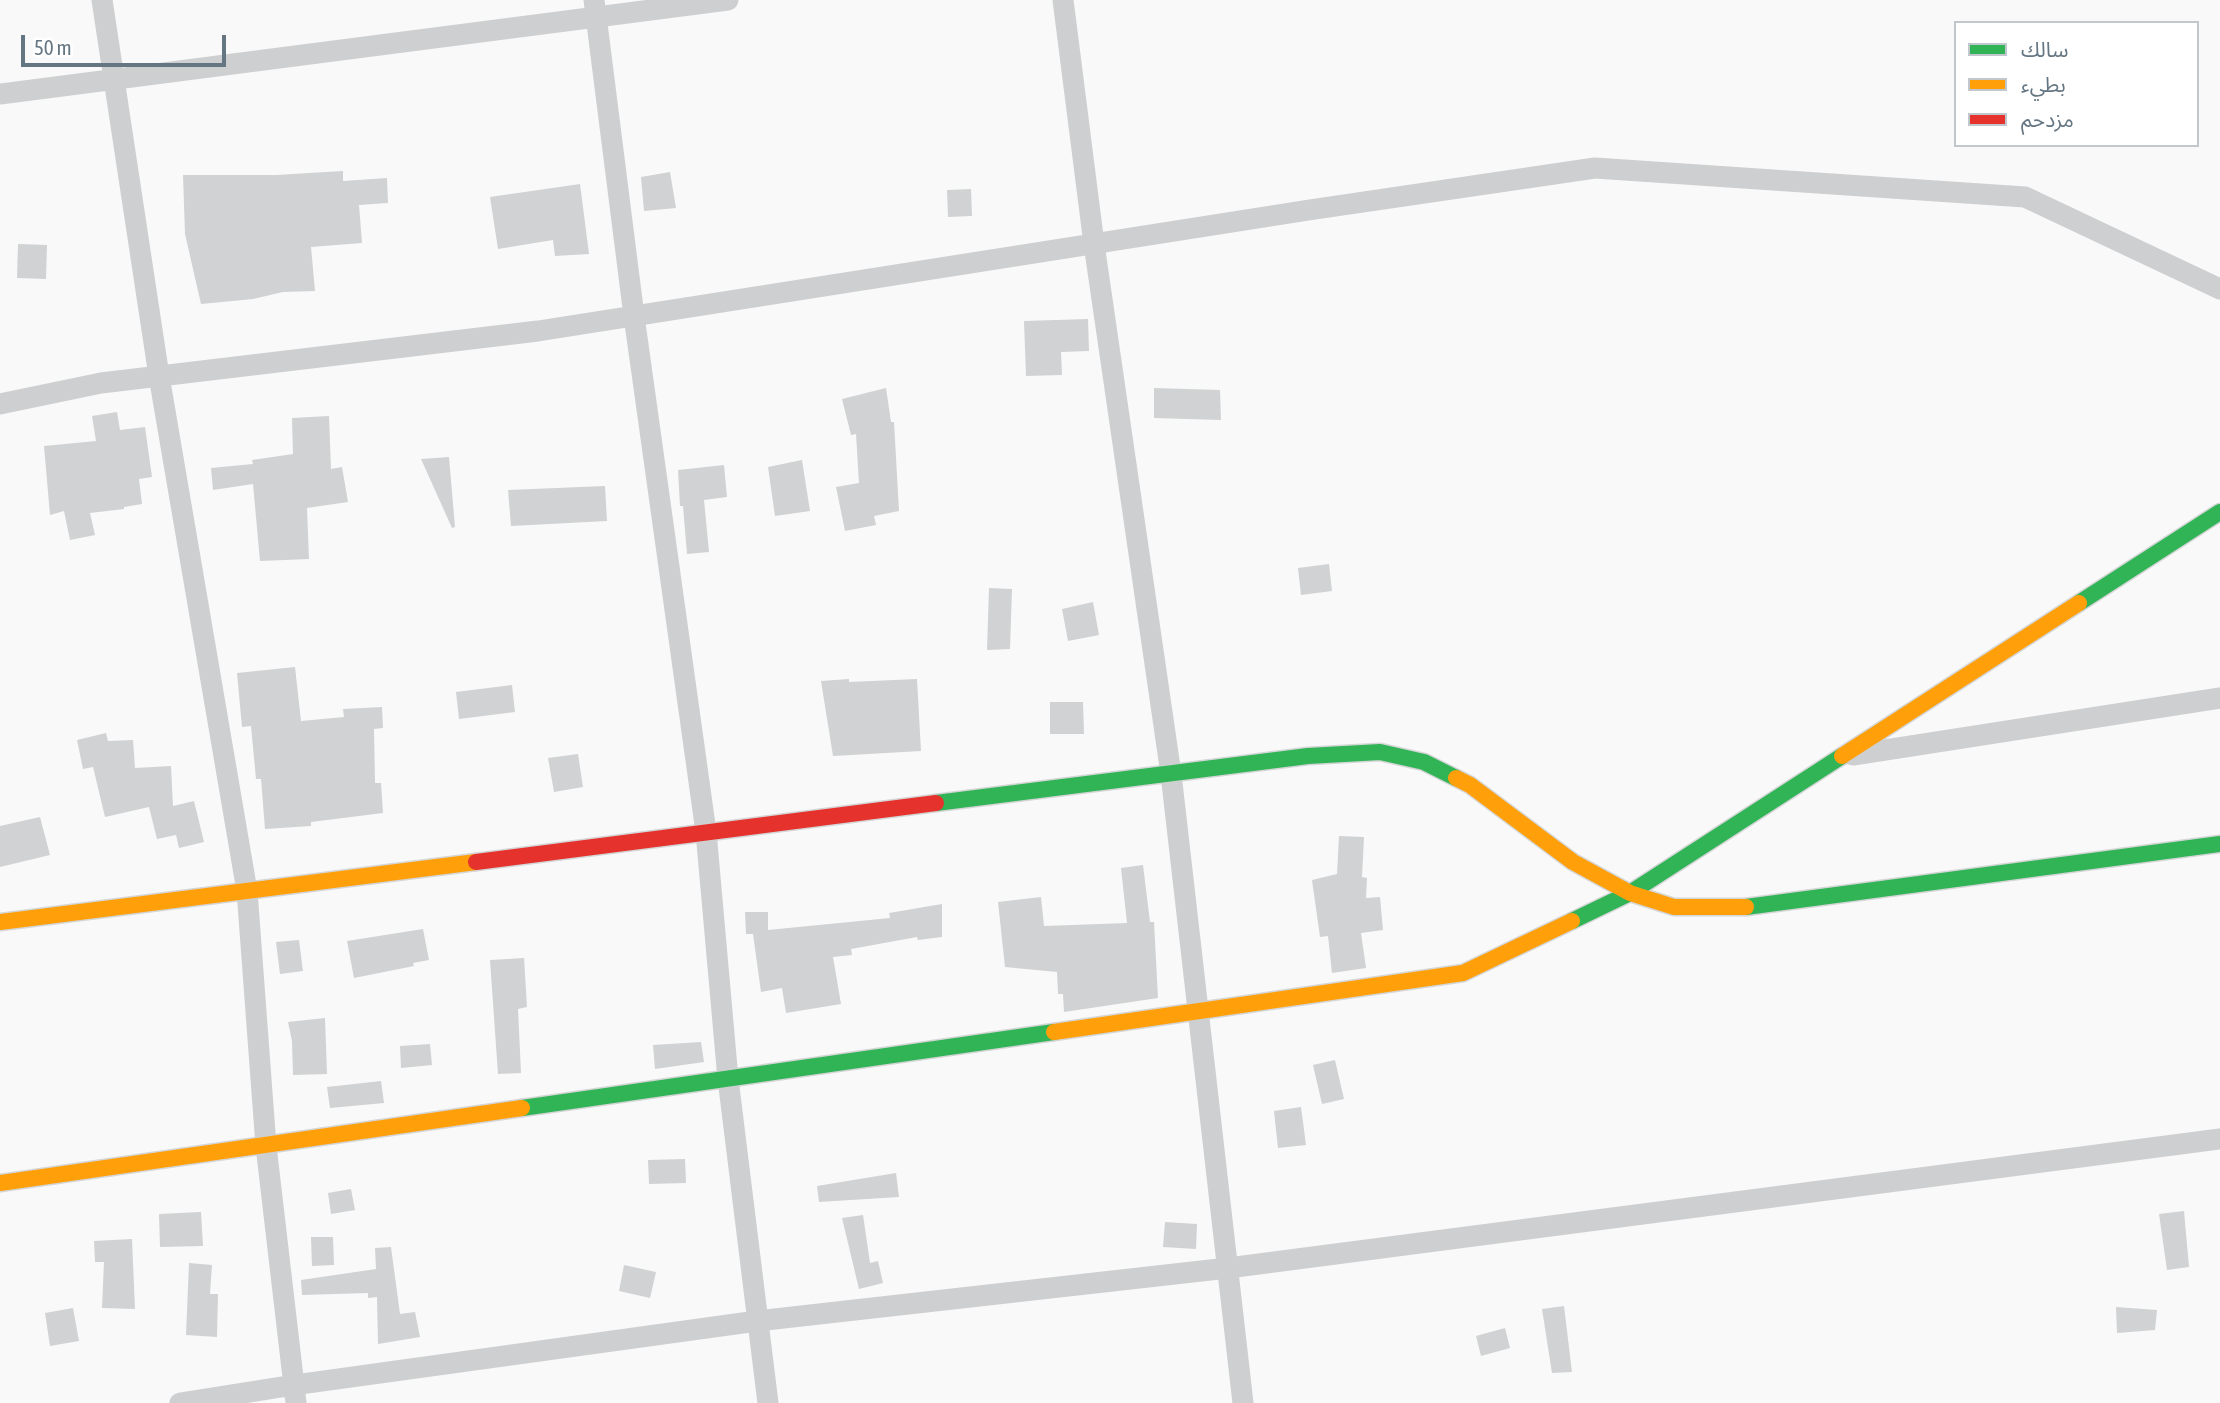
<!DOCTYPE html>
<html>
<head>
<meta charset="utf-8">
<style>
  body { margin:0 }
  #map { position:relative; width:2220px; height:1403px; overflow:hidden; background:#f9f9f9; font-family:"Asap Condensed","Noto Sans Arabic",sans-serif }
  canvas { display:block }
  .legend { position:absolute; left:1954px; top:21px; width:245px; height:126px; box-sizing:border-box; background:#fff; border:2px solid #c1c8cd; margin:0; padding:9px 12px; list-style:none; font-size:21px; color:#657683 }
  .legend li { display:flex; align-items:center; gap:14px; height:35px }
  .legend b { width:35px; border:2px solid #c1c8cd }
  .scale { position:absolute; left:21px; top:35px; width:205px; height:32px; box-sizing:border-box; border:4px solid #657683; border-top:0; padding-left:9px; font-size:21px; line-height:24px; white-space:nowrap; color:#657683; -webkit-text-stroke:5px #fff; paint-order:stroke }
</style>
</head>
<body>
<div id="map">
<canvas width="2220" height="1403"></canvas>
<ul class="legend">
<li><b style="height:9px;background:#30b455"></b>سالك</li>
<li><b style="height:9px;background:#ff9f0a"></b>بطيء</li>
<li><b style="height:9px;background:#e5322d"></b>مزدحم</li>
</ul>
<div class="scale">50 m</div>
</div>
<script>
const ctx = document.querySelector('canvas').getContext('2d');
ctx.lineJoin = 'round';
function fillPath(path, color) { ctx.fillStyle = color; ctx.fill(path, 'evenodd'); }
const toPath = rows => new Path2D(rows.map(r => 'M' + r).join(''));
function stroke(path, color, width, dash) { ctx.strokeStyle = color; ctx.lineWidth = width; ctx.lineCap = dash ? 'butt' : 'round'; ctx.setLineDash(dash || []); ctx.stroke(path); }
const building = toPath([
  [343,171,343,181,387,178,388,203,359,205,362,243,311,247,315,291,283,292,253,299,201,304,185,234,183,175,276,175],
  [670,172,676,208,644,211,641,177],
  [580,184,589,254,555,256,553,240,498,249,490,197],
  [971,189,972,216,948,217,947,190],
  [18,244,47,245,46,279,17,278],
  [1088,319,1089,351,1061,352,1062,375,1026,376,1024,321],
  [886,388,891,422,894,422,899,511,874,516,876,525,845,531,836,487,859,483,856,434,851,435,842,399],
  [1154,388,1220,390,1221,420,1154,418],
  [117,412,120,430,145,427,152,477,139,479,142,504,124,507,124,509,90,513,95,535,70,540,64,511,50,515,44,446,96,441,92,416],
  [329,416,331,469,342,467,348,502,307,508,309,559,260,561,253,484,213,490,211,468,253,464,252,460,293,454,292,418],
  [449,457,455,527,452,528,421,459],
  [802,460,810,511,775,516,768,467],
  [724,465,727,497,704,500,709,552,687,554,683,506,680,506,678,470],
  [605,486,607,521,511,526,508,490],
  [1329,564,1332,591,1301,595,1298,568],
  [989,588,1012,589,1010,649,987,650],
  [1093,602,1099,635,1068,641,1062,609],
  [295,667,301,721,344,717,343,709,382,707,383,728,374,729,375,783,381,783,383,813,311,822,311,826,265,829,261,779,256,779,251,726,242,727,237,673],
  [849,679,849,682,917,679,921,751,833,756,821,681],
  [512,685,515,712,459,719,456,692],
  [1050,702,1083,702,1084,734,1050,734],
  [106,733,108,741,133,740,135,768,171,766,173,806,194,801,204,842,179,848,176,835,157,839,149,807,105,817,93,767,83,769,77,740],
  [578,754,583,787,554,792,548,758],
  [40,817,50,855,0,867,0,826],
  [1339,836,1364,837,1362,877,1367,878,1366,898,1380,897,1383,930,1361,933,1366,968,1332,973,1328,936,1320,937,1312,880,1337,874],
  [1143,865,1150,922,1154,922,1158,998,1064,1012,1063,994,1058,994,1057,972,1005,967,998,902,1041,897,1044,926,1127,923,1121,868],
  [942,904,942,937,918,940,917,937,851,949,852,955,833,957,841,1004,786,1013,782,988,761,992,753,934,746,934,745,912,768,912,768,930,890,918,889,913],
  [423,929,429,960,413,963,414,966,354,978,347,941],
  [299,940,303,971,280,974,276,942],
  [524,958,527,1007,518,1009,521,1073,498,1074,490,960],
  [325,1018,327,1074,293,1075,292,1041,288,1022],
  [701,1042,704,1062,655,1069,653,1045],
  [430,1044,432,1065,401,1068,400,1046],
  [1335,1060,1344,1099,1322,1104,1313,1065],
  [381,1081,384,1103,330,1108,327,1087],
  [1301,1107,1306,1145,1278,1148,1274,1111],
  [685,1159,686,1183,649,1184,648,1160],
  [896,1173,899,1197,819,1202,817,1186],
  [351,1189,355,1210,331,1214,328,1193],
  [2184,1211,2189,1267,2167,1270,2159,1214],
  [201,1212,203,1246,160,1247,159,1214],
  [863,1215,870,1263,878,1261,883,1283,859,1289,842,1218],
  [1165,1222,1197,1224,1196,1249,1163,1247],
  [311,1237,333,1237,334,1265,312,1266],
  [132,1239,135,1309,102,1308,104,1262,95,1262,94,1241],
  [391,1247,400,1314,415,1312,420,1337,378,1344,377,1297,368,1298,368,1293,302,1295,301,1280,376,1269,375,1248],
  [189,1263,212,1265,210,1294,218,1294,217,1337,186,1335],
  [624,1265,656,1272,650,1298,619,1291],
  [1564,1306,1572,1372,1552,1373,1542,1309],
  [2116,1307,2157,1310,2155,1330,2117,1333],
  [73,1308,79,1341,50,1346,45,1313],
  [1505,1328,1510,1348,1481,1356,1476,1336]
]);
const street = toPath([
  [102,0,159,376,247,891,266,1146,296,1403],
  [594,0,634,316,706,832,728,1079,768,1403],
  [1063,0,1094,244,1171,774,1243,1403],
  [0,94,728,0],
  [0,404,101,383,538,331,1309,210,1595,168,2025,197,2220,289],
  [1853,755,2220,698],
  [180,1403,294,1385,757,1321,1228,1268,2220,1139]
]);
const fast = toPath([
  [2079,603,2220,512],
  [936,803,1308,756,1380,752,1424,762,1456,778],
  [1746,907,2220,844],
  [1572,921,1630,893,1842,756],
  [522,1108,1054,1032]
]);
const slow = toPath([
  [1842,756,2079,603],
  [1456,778,1470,785,1573,862,1630,893,1674,907,1746,907],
  [0,922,476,862],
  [1054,1032,1463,973,1572,921],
  [0,1183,522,1108]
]);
const jam = toPath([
  [476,862,936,803]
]);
fillPath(building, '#d0d2d3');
stroke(fast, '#d5d6d7', 19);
stroke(slow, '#d5d6d7', 19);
stroke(jam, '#d5d6d7', 19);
stroke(street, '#cecfd0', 21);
stroke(fast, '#30b455', 16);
stroke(slow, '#ff9f0a', 16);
stroke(jam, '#e5322d', 16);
</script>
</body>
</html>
